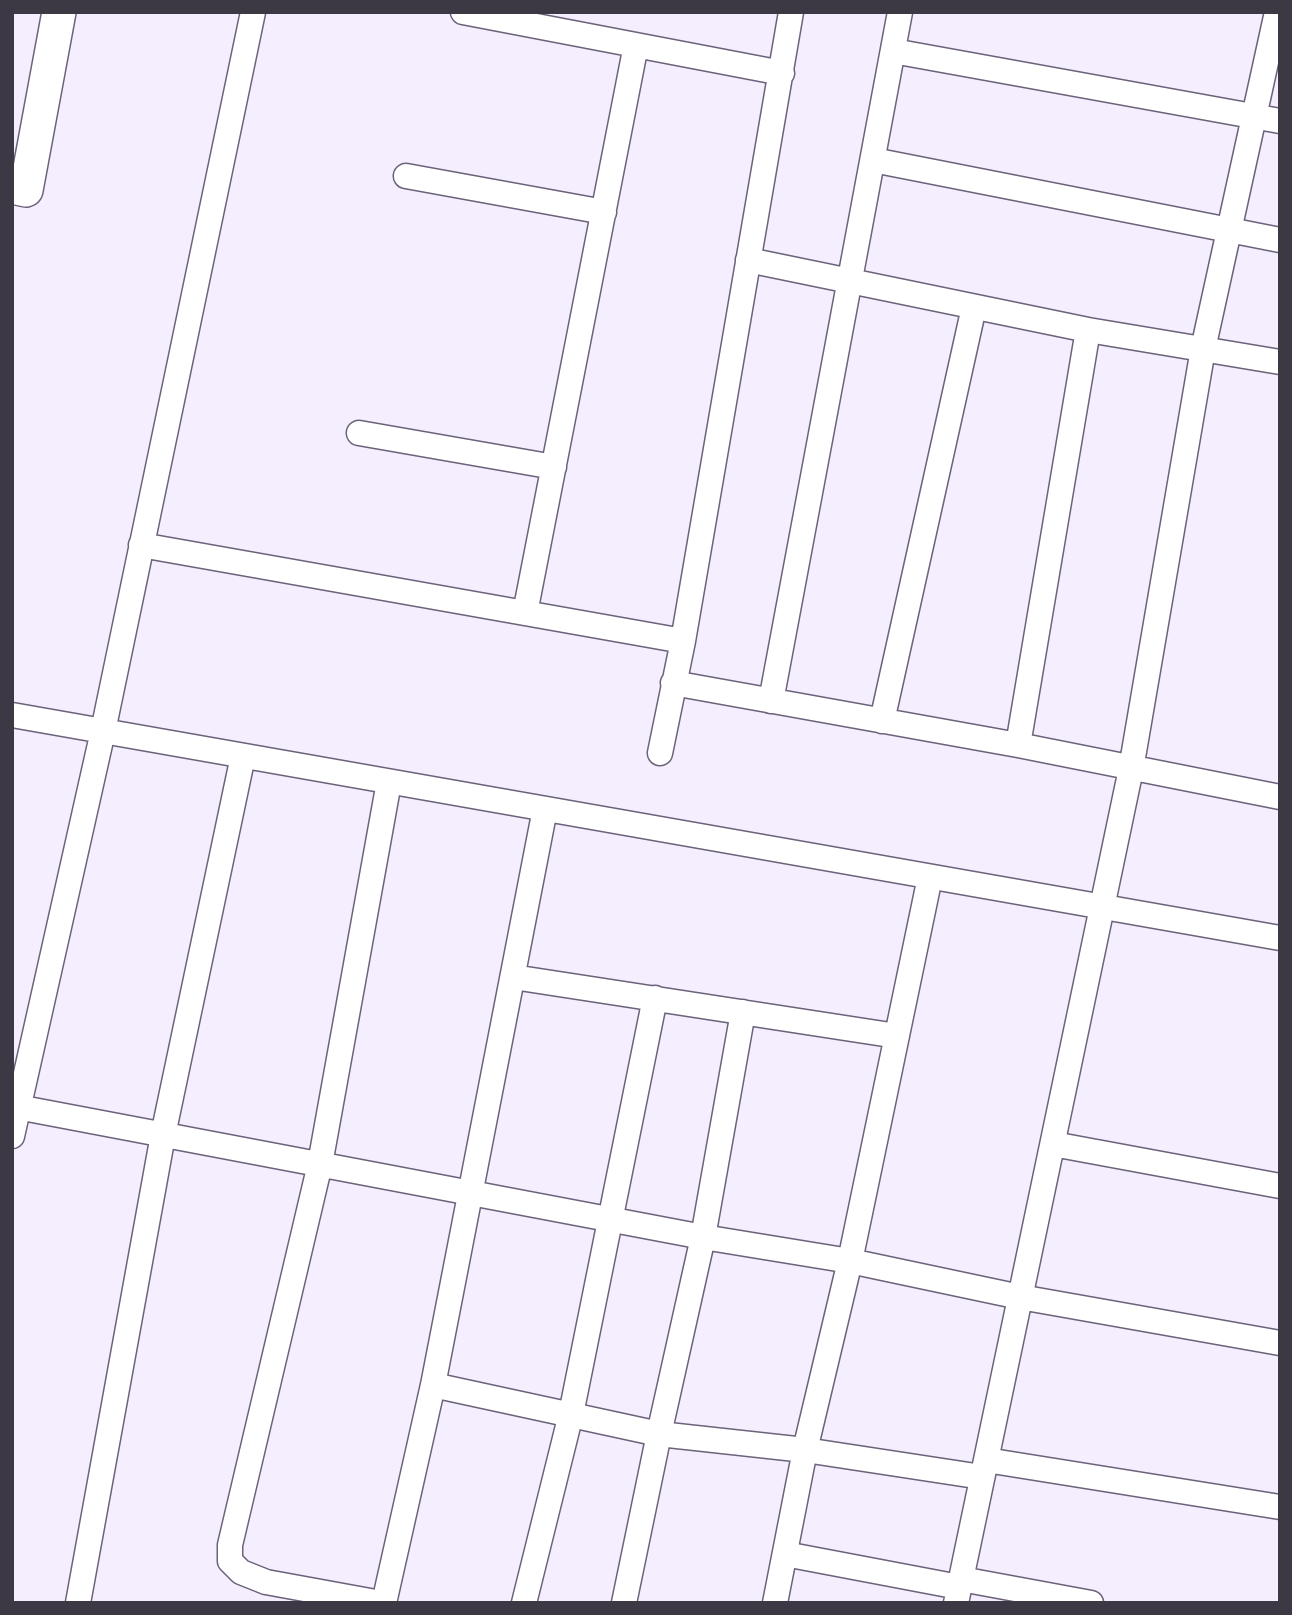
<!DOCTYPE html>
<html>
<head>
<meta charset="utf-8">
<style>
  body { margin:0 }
  #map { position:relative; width:1292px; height:1615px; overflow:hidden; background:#f4eeff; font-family:"Noto Serif",serif }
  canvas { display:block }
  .frame { position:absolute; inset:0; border:14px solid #3d3944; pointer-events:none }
</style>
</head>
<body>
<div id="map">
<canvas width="1292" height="1615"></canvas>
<div class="frame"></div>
</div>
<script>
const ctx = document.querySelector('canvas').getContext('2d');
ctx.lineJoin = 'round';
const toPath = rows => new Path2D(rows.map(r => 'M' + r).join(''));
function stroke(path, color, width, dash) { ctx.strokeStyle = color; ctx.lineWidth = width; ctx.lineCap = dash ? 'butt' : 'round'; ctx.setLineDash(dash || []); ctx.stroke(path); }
const minor = toPath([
  [463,12,782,73],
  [893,51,1280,121],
  [873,160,1280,240],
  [406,176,604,212],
  [748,260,1088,330],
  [359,433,554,467],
  [141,545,683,641],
  [525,613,636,45],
  [673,683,1018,745,1280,797],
  [771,701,900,12],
  [12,715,1280,938],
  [882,721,974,307],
  [1018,745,1088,330,1280,362],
  [660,753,683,641,791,12],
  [513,977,897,1036],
  [12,1106,703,1237,850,1261,1020,1297,1280,1343],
  [12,1136,103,731,253,12],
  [1053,1144,1280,1186],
  [433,1385,659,1434,805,1450,982,1477],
  [986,1460,1280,1507],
  [785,1554,959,1587],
  [961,1579,1091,1603],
  [78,1603,163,1135,243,756],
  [381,1603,266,1582,241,1572,230,1561,230,1545,320,1164,389,782],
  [384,1603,433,1385,545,809],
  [524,1603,571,1414,655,998],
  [624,1603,659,1434,703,1237,743,1012],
  [775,1603,805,1450,850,1261,930,877],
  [956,1603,1131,769,1203,349,1277,12]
]);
const secondary = toPath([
  [12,187,26,190,59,12]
]);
stroke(minor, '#6c627a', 27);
stroke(secondary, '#6c627a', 36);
stroke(minor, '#fff', 24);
stroke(secondary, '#fff', 33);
</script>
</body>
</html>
